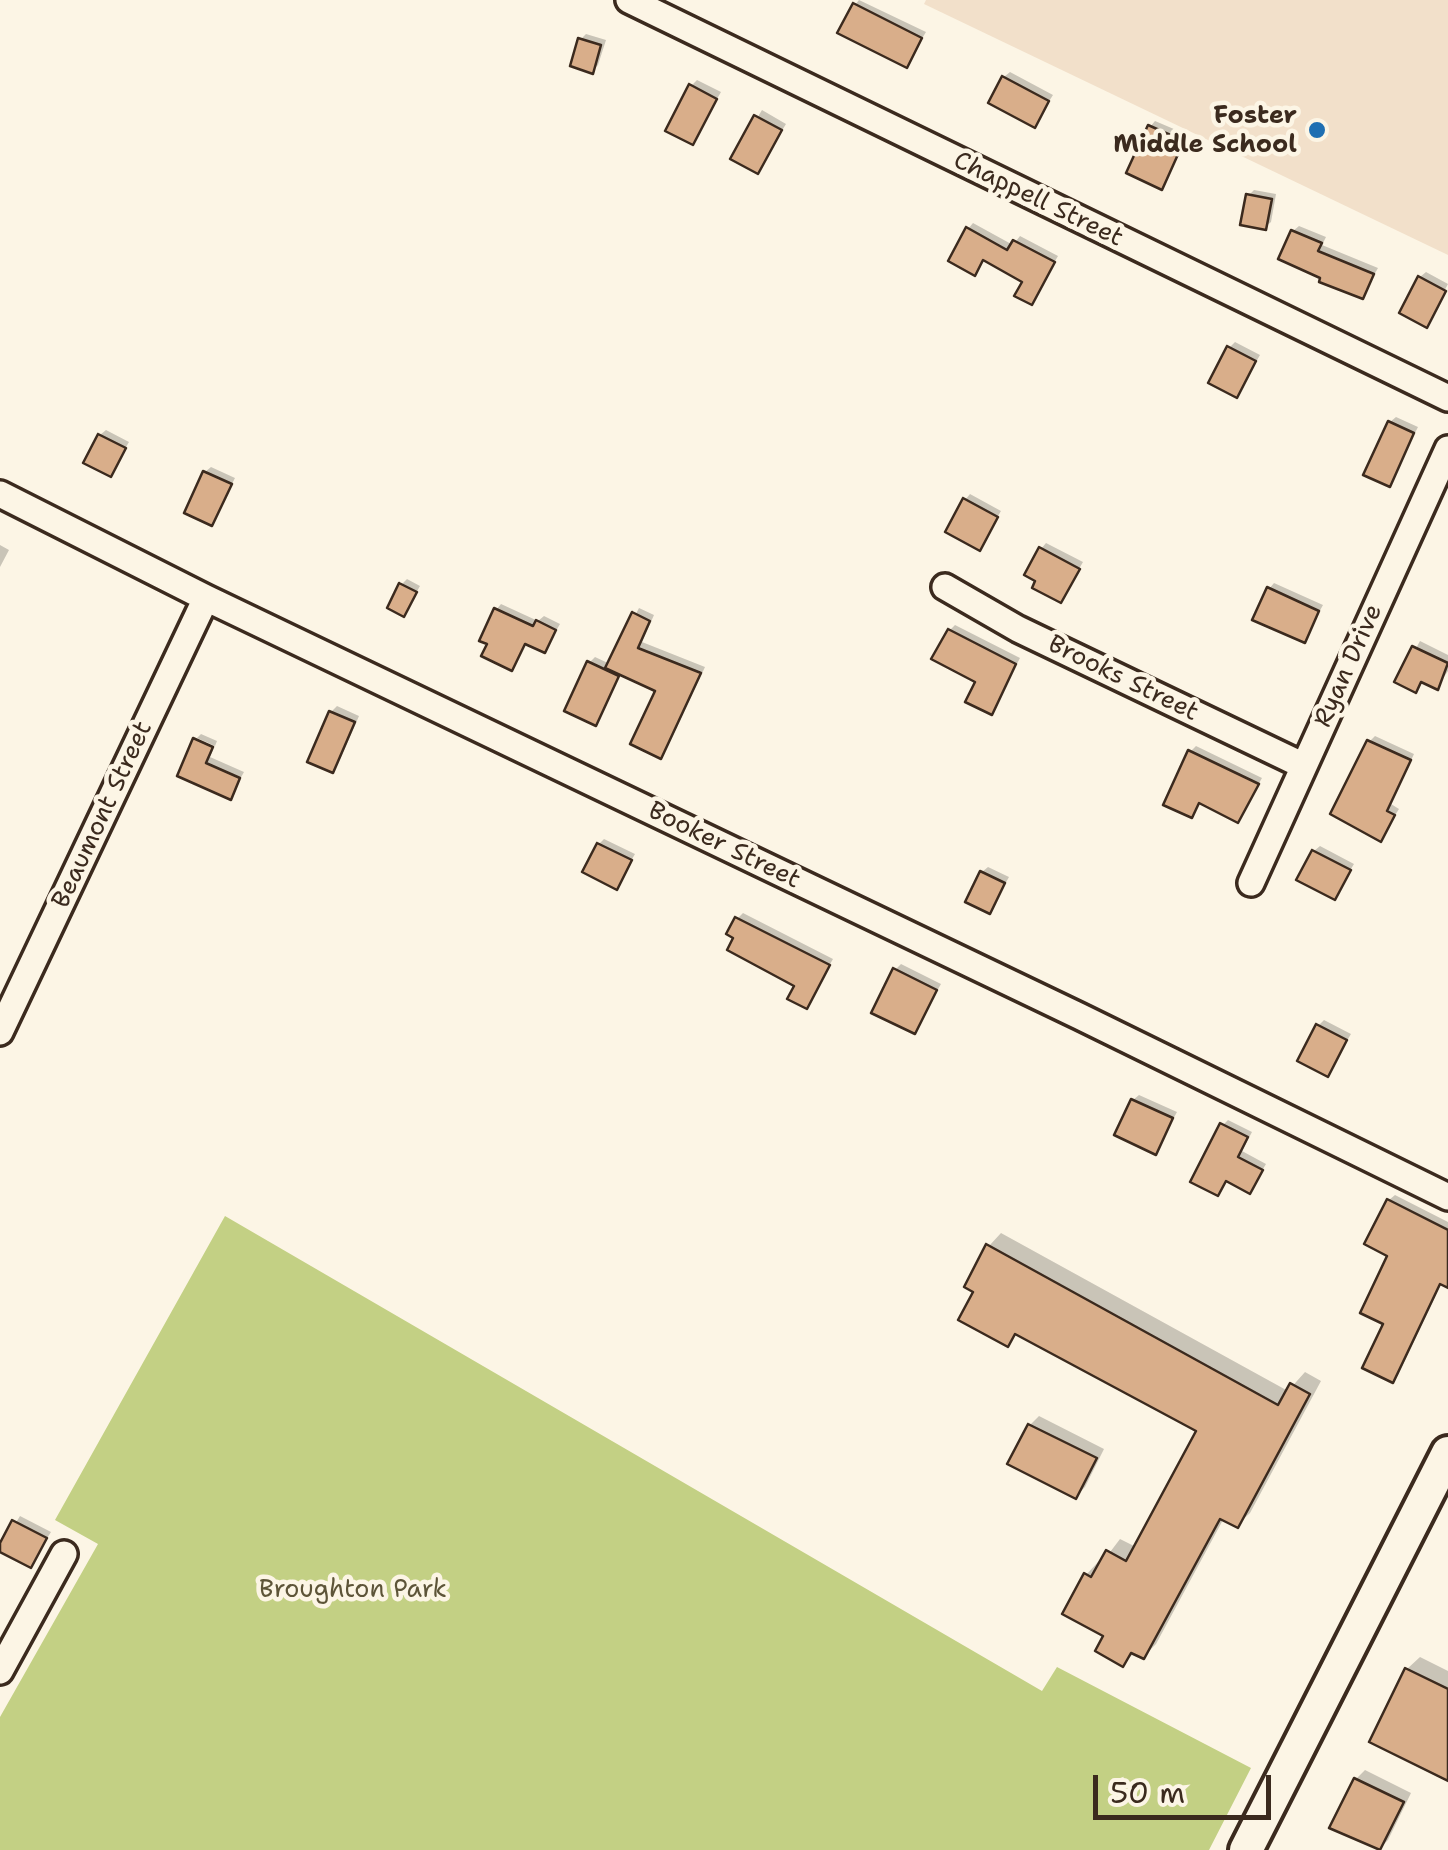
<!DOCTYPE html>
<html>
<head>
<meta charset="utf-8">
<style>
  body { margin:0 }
  #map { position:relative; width:1448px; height:1850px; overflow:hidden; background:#fcf5e5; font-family:"Shantell Sans",sans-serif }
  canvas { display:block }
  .scale { position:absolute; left:1093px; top:1775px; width:178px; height:45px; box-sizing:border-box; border:5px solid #3b2a1e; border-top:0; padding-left:12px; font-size:30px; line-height:35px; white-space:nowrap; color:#3b2a1e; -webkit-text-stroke:8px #fcf5e5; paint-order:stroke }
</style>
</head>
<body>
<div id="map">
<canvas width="1448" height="1850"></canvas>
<div class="scale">50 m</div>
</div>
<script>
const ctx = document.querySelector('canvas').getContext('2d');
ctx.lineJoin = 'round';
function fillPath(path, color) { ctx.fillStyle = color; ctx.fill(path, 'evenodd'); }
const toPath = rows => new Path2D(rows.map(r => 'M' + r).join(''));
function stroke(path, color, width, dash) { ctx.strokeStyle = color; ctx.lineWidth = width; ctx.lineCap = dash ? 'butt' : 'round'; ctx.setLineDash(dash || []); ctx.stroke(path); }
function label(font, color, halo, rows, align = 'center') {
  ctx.font = font + ' "Shantell Sans",sans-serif'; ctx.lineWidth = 9; ctx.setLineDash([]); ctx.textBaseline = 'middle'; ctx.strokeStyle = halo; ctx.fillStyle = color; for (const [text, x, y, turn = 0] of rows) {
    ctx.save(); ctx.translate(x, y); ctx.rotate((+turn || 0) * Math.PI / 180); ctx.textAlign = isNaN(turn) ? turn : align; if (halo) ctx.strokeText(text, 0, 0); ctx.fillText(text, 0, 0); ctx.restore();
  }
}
const built = toPath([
  [926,0,1448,0,1448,255,924,4]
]);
const green = toPath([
  [225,1216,1042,1691,1057,1667,1251,1768,1209,1850,0,1850,0,1717,98,1544,55,1520]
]);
const shadow = toPath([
  [859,0,926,32,906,65,855,5],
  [586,34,606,40,598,65,592,71,581,39],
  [1010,72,1053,95,1034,125,1004,77],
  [697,80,721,92,692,142,691,86],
  [762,110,786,124,757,171,733,158],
  [1155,121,1188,135,1161,187,1150,127],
  [1254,190,1276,194,1271,222,1265,227,1248,196],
  [973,223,1013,245,1020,236,1058,256,1031,302,1025,281,984,258,974,273,968,229],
  [1299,226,1326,237,1322,245,1378,268,1362,296,1293,231],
  [1426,272,1448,284,1426,325,1420,277],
  [1235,342,1260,355,1237,395,1229,348],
  [1396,417,1418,427,1389,484,1390,422],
  [106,430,129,442,110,474,100,435],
  [211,467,235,478,212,523,205,472],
  [970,494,1001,511,979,548,965,500],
  [1046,543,1083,562,1061,600,1039,580,1041,549],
  [0,545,9,550,0,567],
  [407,579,420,586,404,614,401,585],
  [1274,583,1323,605,1304,640,1269,589],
  [501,604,538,621,544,616,560,624,545,650,527,642,512,668,496,610],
  [639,608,654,615,642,642,705,667,666,750,661,756,658,690,621,673,595,723,589,663,595,657,610,664],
  [955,625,1020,658,992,712,950,630],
  [1420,641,1448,655,1448,671,1437,687,1423,680,1415,689,1398,681],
  [337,706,359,716,338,764,332,770,331,712],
  [201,734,217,741,215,746,197,738],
  [1375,736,1414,754,1391,804,1399,809,1380,839,1369,742],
  [194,742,213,750,210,757,244,772,230,797,180,775],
  [1196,746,1262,778,1238,820,1201,802,1192,815,1190,752],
  [604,839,635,854,616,887,599,844],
  [1320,846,1354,864,1334,897,1314,851],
  [988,867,1009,877,990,911,982,872],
  [743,913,833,959,806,1006,797,984,737,937,737,919],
  [901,964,941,984,914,1031,895,970],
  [1324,1020,1351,1034,1327,1074,1318,1026],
  [1139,1095,1177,1112,1155,1152,1133,1100],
  [1228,1120,1252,1132,1242,1151,1266,1164,1250,1191,1228,1179,1218,1193,1223,1125],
  [1395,1195,1448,1222,1448,1285,1442,1282,1398,1375,1393,1380,1386,1322,1389,1200],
  [1001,1233,1288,1391,1305,1372,1321,1381,1250,1513,1237,1525,1224,1518,1156,1644,1144,1656,1135,1652,1123,1664,1086,1575,1098,1562,1101,1564,1120,1539,1136,1547,1199,1430,1018,1333,1007,1344,976,1291,989,1246],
  [1039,1416,1104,1449,1085,1487,1076,1496,1030,1425],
  [20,1516,51,1532,30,1565,0,1549],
  [1420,1657,1448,1671,1448,1778,1407,1669],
  [1365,1770,1411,1793,1388,1840,1379,1849,1356,1779]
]);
const building = toPath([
  [853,3,922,38,907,68,837,33,853,3],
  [578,38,601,45,593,74,570,66,578,38],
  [1002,76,1049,101,1035,128,988,103,1002,76],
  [689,84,717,99,693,145,665,131,689,84],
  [754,115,782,130,758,174,730,159,754,115],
  [1148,125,1184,141,1162,190,1126,173,1148,125],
  [1246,194,1272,199,1266,230,1240,225,1246,194],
  [966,227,1007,250,1013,240,1055,262,1032,305,1014,296,1022,282,983,260,975,276,948,261,966,227],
  [1291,230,1322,243,1318,251,1374,274,1363,299,1319,282,1320,278,1278,259,1291,230],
  [1418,276,1446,291,1427,328,1399,313,1418,276],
  [1227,346,1256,361,1237,398,1208,383,1227,346],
  [1388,421,1414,433,1390,487,1363,475,1388,421],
  [98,434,126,448,111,477,83,463,98,434],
  [203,471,232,484,212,526,184,513,203,471],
  [963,498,998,517,980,551,945,532,963,498],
  [1039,547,1080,569,1061,603,1032,588,1035,581,1024,575,1039,547],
  [399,583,417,592,404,617,387,608,399,583],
  [1267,587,1319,611,1305,643,1252,620,1267,587],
  [494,608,533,626,536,620,556,630,545,653,525,644,512,671,481,656,487,644,479,641,494,608],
  [632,612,650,621,638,648,701,673,661,759,630,744,655,691,605,668,632,612],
  [948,629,1016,664,992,715,965,702,975,682,931,659,948,629],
  [1412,646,1448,663,1438,690,1421,682,1416,693,1394,682,1412,646],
  [587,661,619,676,596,726,564,711,587,661],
  [329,711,355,722,333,773,307,762,329,711],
  [193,738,213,747,206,763,240,778,231,800,177,776,193,738],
  [1367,740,1411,760,1387,811,1395,815,1381,842,1330,814,1367,740],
  [1188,750,1259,784,1238,823,1199,803,1192,818,1163,805,1188,750],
  [597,843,632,860,617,890,582,872,597,843],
  [1312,850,1351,870,1335,900,1296,880,1312,850],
  [980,871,1005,883,990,914,965,902,980,871],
  [735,917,830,965,807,1009,787,999,794,986,727,950,733,938,726,934,735,917],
  [893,968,937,990,915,1034,871,1013,893,968],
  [1316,1024,1347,1040,1328,1077,1297,1061,1316,1024],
  [1131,1099,1173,1118,1156,1155,1114,1135,1131,1099],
  [1220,1123,1248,1137,1238,1157,1263,1170,1250,1194,1226,1181,1218,1196,1190,1182,1220,1123],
  [1387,1199,1448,1230,1448,1288,1440,1284,1393,1383,1362,1368,1383,1324,1360,1313,1387,1256,1364,1244,1387,1199],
  [986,1244,1278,1405,1290,1383,1310,1394,1238,1528,1220,1519,1144,1659,1131,1653,1123,1667,1095,1651,1103,1636,1062,1614,1084,1573,1091,1577,1106,1550,1126,1561,1196,1431,1015,1334,1008,1347,958,1320,973,1292,964,1287,986,1244],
  [1028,1424,1097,1458,1076,1499,1007,1464,1028,1424],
  [12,1520,47,1538,31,1568,0,1552,0,1543,12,1520],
  [1405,1668,1448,1689,1448,1781,1369,1742,1405,1668],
  [1354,1778,1404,1802,1380,1850,1329,1828,1354,1778]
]);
const minor = toPath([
  [629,0,1448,398],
  [0,494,206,598,1079,1016,1448,1197],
  [945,587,1018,629,1304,766],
  [1251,883,1448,449],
  [0,1032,206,598],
  [0,1671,64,1554]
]);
const tertiary = toPath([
  [1246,1850,1448,1453]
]);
const markers = [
  [1317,130,10,"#1f6fb2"]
];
const poiNames = [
  ["Foster",1297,116],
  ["Middle School",1297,145]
];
const streetNames = [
  ["Chappell Street",1038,200,26],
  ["Ryan Drive",1349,666,-66],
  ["Brooks Street",1123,679,26],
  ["Beaumont Street",103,815,-65],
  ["Booker Street",724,846,26]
];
const parkNames = [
  ["Broughton Park",353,1590]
];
fillPath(built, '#f2e0ca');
fillPath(green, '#c3d084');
fillPath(shadow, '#0003');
fillPath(building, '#d9ae8a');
stroke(building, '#3b2a1e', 2.5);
stroke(minor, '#3b2a1e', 32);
stroke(tertiary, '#3b2a1e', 40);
stroke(minor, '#fcf5e5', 25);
stroke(tertiary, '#fcf5e5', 32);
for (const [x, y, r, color] of markers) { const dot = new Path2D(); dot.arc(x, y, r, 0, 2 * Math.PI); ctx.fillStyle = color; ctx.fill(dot); stroke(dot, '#fcf5e5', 4); }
label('bold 25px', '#3b2a1e', '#fcf5e5', poiNames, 'right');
label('25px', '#3b2a1e', '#fcf5e5', streetNames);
label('25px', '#5d5438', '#fcf5e5', parkNames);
</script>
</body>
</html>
